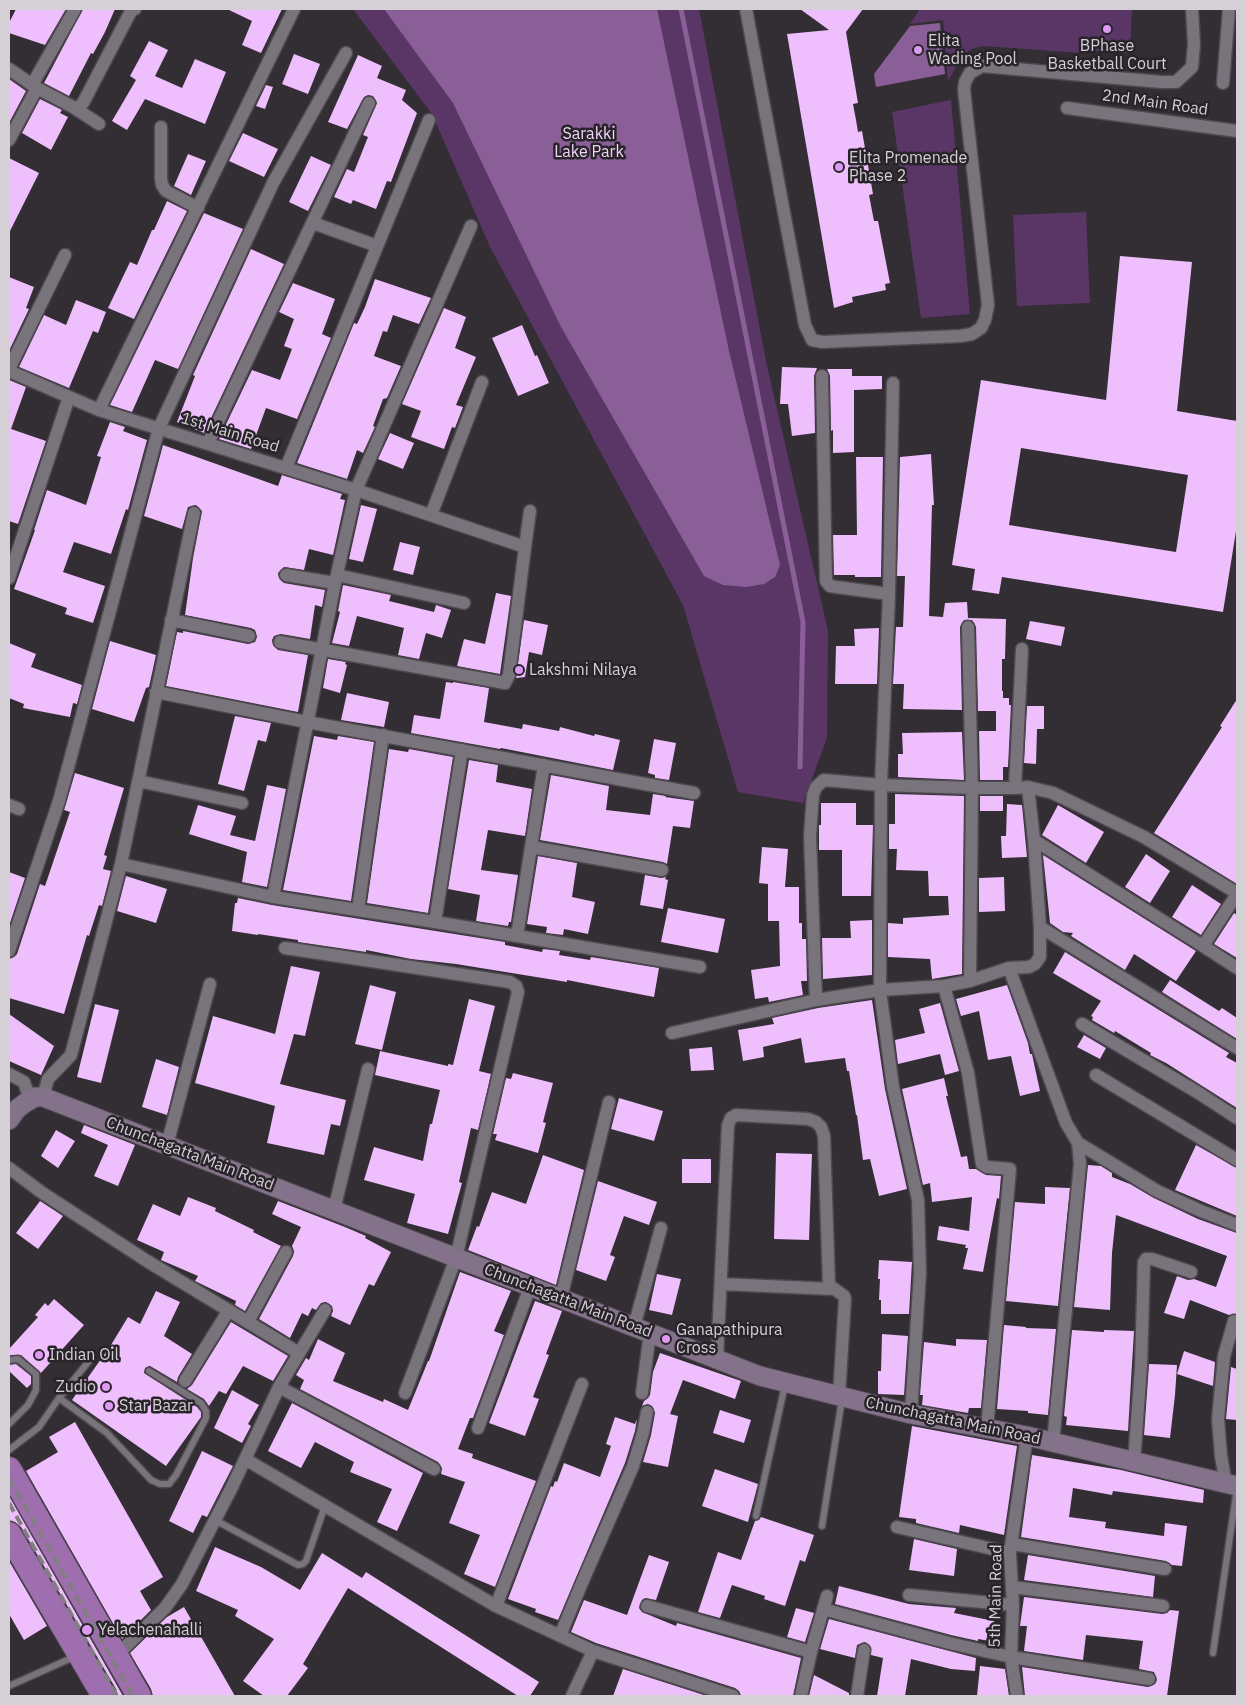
<!DOCTYPE html>
<html>
<head>
<meta charset="utf-8">
<style>
  body { margin:0 }
  #map { position:relative; width:1246px; height:1705px; overflow:hidden; background:#332d34; font-family:"IBM Plex Sans",sans-serif }
  canvas { display:block }
  .frame { position:absolute; inset:0; border:10px solid #d4d0d5; pointer-events:none }
</style>
</head>
<body>
<div id="map">
<canvas width="1246" height="1705"></canvas>
<div class="frame"></div>
</div>
<script>
const ctx = document.querySelector('canvas').getContext('2d');
ctx.lineJoin = 'round';
function fillPath(path, color) { ctx.fillStyle = color; ctx.fill(path, 'evenodd'); }
const toPath = rows => new Path2D(rows.map(r => 'M' + r).join(''));
function stroke(path, color, width, dash) { ctx.strokeStyle = color; ctx.lineWidth = width; ctx.lineCap = dash ? 'butt' : 'round'; ctx.setLineDash(dash || []); ctx.stroke(path); }
function label(font, color, halo, rows, align = 'center') {
  ctx.font = font + ' "IBM Plex Sans",sans-serif'; ctx.lineWidth = 5; ctx.setLineDash([]); ctx.textBaseline = 'middle'; ctx.strokeStyle = halo; ctx.fillStyle = color; for (const [text, x, y, turn = 0] of rows) {
    ctx.save(); ctx.translate(x, y); ctx.rotate((+turn || 0) * Math.PI / 180); ctx.textAlign = isNaN(turn) ? turn : align; if (halo) ctx.strokeText(text, 0, 0); ctx.fillText(text, 0, 0); ctx.restore();
  }
}
const green = toPath([
  [353,9,699,9,766,361,828,631,827,738,803,803,738,792,683,605,490,247,432,114],
  [920,9,1132,9,1130,53,1082,50,1081,53,983,46,972,49,963,55,948,81,943,20,910,24],
  [951,100,970,314,921,318,892,112],
  [1086,212,1090,303,1017,306,1013,215]
]);
const water = toPath([
  [384,9,657,9,729,351,780,565,775,577,764,584,746,587,723,585,704,576,561,327,453,103],
  [940,23,945,74,876,87,874,74,910,26]
]);
const stream = toPath([
  [681,9,803,622,800,767]
]);
const building = toPath([
  [16,9,66,9,45,45,9,33,9,23],
  [83,9,115,9,105,32,93,54,91,53,69,96,44,83],
  [227,9,282,9,261,53,242,45,252,21],
  [800,9,863,9,846,32,858,103,853,104,856,120,858,132,862,131,873,194,869,195,874,221,878,221,890,283,885,284,886,290,852,297,853,302,834,308,787,34,829,30],
  [149,41,168,50,155,76,182,88,195,59,226,72,205,124,145,99,127,130,112,121,136,80,130,76],
  [294,54,320,64,308,94,282,84],
  [358,55,382,66,377,78,406,90,402,100,417,113,391,182,387,181,376,209,353,200,351,204,334,197,347,169,354,172,368,137,363,135,377,103,373,96,368,95,364,97,347,129,328,122],
  [9,79,26,91,9,123],
  [266,85,273,87,265,109,256,106],
  [40,99,62,110,60,113,68,117,51,150,22,133],
  [243,133,278,149,264,177,229,161],
  [188,154,206,161,191,195,174,186],
  [311,156,331,165,308,211,289,202],
  [9,158,39,173,9,233],
  [167,201,187,211,134,319,108,308,130,262,137,265,152,230,154,230],
  [204,213,243,229,178,369,155,360,132,412,110,405],
  [251,249,284,264,204,433,177,422,195,376,193,375],
  [1120,256,1192,262,1177,411,1237,421,1237,525,1223,612,1002,577,999,594,972,590,975,569,952,565,981,380,1106,400],
  [1021,448,1188,475,1176,552,1009,525],
  [9,277,34,287,26,308,29,309,9,351],
  [375,279,431,298,419,324,393,315,387,332,383,331,374,356,401,366,387,398,383,399,373,426,375,427,363,453,357,450,347,479,297,463,354,323,357,324,365,307],
  [293,283,335,299,322,334,331,338,297,419,266,408,251,449,219,439,252,370,280,380,292,349,284,346,294,319,279,312],
  [76,300,106,312,98,333,93,331,69,388,19,367,44,315,66,325],
  [444,308,466,317,455,348,476,357,456,405,463,407,455,428,452,427,444,449,411,437,421,411,402,404],
  [522,325,535,356,537,355,549,383,518,396,492,338],
  [782,367,817,368,814,376,815,433,792,436,788,404,780,404],
  [827,369,852,369,852,376,882,376,882,389,854,390,854,452,833,453,833,430,831,431,830,376],
  [9,380,26,387,11,429,46,441,18,524,9,521],
  [110,422,125,427,123,431,147,440,128,510,126,509,111,554,74,542,63,572,105,586,93,623,65,614,67,608,14,589,35,530,34,530,47,490,86,505,101,457,97,456],
  [390,433,414,443,403,469,378,459],
  [163,445,278,486,282,475,342,494,340,499,345,500,333,555,309,549,304,570,284,567,278,573,279,578,284,583,325,590,322,607,315,605,310,639,281,634,274,636,272,640,273,645,278,650,308,655,298,712,166,686,177,632,183,633,183,631,248,644,255,642,257,637,255,630,251,628,185,615,193,558,202,511,196,505,188,507,182,529,144,516],
  [931,454,934,505,932,505,929,616,943,617,945,603,967,602,968,618,1006,619,1005,659,1002,659,1002,691,1003,691,1003,698,1009,698,1009,705,1011,705,1008,767,1003,767,1003,780,980,780,979,731,996,731,996,711,978,711,976,627,972,620,964,620,960,627,962,710,903,709,904,684,893,684,896,627,903,627,905,576,897,576,900,457],
  [856,457,883,457,881,577,855,577,855,575,834,575,833,535,857,535],
  [361,505,377,509,363,562,349,559],
  [400,542,420,547,413,575,393,570],
  [343,585,391,595,389,601,434,612,436,605,451,610,442,638,426,633,419,659,398,655,404,628,357,616,349,646,332,643,340,612,338,611],
  [496,593,511,596,500,674,457,666,464,639,485,644],
  [524,620,548,625,542,655,529,652,525,677,516,678],
  [1030,621,1065,627,1061,646,1026,639],
  [879,628,877,684,835,684,836,646,855,646,854,629],
  [110,641,156,655,149,687,146,688,134,722,92,709],
  [9,643,36,654,31,667,82,685,77,704,73,703,70,717,23,708,24,704,9,698],
  [328,659,346,662,345,664,347,665,340,693,323,688],
  [446,682,453,683,453,682,489,688,484,722,522,729,523,724,559,731,560,727,594,736,595,734,620,740,613,770,501,748,500,749,411,733,414,715,440,719],
  [347,693,389,702,384,727,341,720],
  [1237,699,1237,884,1154,833,1222,727,1220,726],
  [1027,706,1044,706,1044,729,1037,729,1036,764,1024,763],
  [235,716,271,723,266,742,258,740,244,791,218,784],
  [962,732,964,780,898,777,898,754,903,754,902,733],
  [314,736,337,740,338,736,374,742,351,901,283,890],
  [654,739,676,743,669,780,655,778,655,775,648,773],
  [389,749,408,752,409,749,453,757,428,913,367,903],
  [469,760,498,765,496,782,532,789,525,836,488,830,481,870,518,875,511,922,509,922,508,926,476,921,480,895,448,889],
  [75,773,124,788,104,855,107,856,103,869,111,871,102,906,99,905,89,936,87,935,64,1014,9,998,9,959,14,957,17,954,40,884,45,886,70,812,64,810],
  [551,775,609,786,606,810,650,815,653,794,666,796,665,797,694,801,690,828,673,826,667,864,663,862,540,840],
  [267,785,286,789,267,887,242,882,247,852,189,834,198,805,236,816,230,835,255,841],
  [895,794,964,796,962,974,932,979,930,959,888,957,888,923,903,924,903,918,949,915,948,896,929,896,928,871,896,870,897,849,889,849,889,824,895,824],
  [980,796,1003,796,1003,811,980,811],
  [821,803,856,803,856,825,873,825,871,896,842,896,842,850,819,850,819,825,821,825],
  [1007,804,1022,805,1027,857,1002,858,1001,836,1006,836],
  [1058,805,1104,832,1086,863,1042,835],
  [762,847,788,849,785,887,799,887,799,923,802,923,802,939,806,939,807,981,801,981,803,995,769,1002,768,997,755,999,751,970,780,966,779,921,768,921,768,884,759,883],
  [1146,854,1170,871,1150,903,1125,887],
  [1043,855,1196,951,1176,981,1134,954,1125,970,1071,936,1073,933,1063,932,1050,923],
  [538,856,577,863,572,897,595,902,588,934,564,929,563,935,546,933,547,927,527,924],
  [9,872,25,878,9,926],
  [645,875,661,878,666,877,665,879,668,880,663,909,640,905],
  [126,876,167,889,156,923,117,911],
  [1004,877,1005,911,979,912,979,878],
  [1192,885,1221,904,1201,935,1172,917],
  [238,898,272,905,505,942,505,945,542,952,543,949,560,951,559,955,590,960,591,957,659,968,654,997,567,980,567,982,456,964,411,959,366,950,366,952,298,942,298,940,258,934,258,935,232,931,235,903,237,903],
  [668,908,725,919,718,953,661,942],
  [1234,913,1237,915,1237,958,1214,944],
  [872,920,872,975,823,979,822,938,851,938,850,921],
  [1065,952,1229,1053,1226,1057,1237,1063,1237,1108,1166,1063,1150,1055,1151,1053,1115,1031,1114,1033,1092,1020,1093,1017,1091,1016,1101,1001,1053,973],
  [291,966,320,972,305,1036,294,1034,280,1084,346,1100,340,1126,331,1124,324,1155,267,1143,275,1106,195,1083,213,1016,275,1034],
  [1170,980,1219,1011,1222,1008,1237,1018,1237,1039,1162,992],
  [370,985,396,992,382,1050,355,1044],
  [1007,985,1028,1043,1030,1054,1032,1054,1040,1091,1020,1096,1011,1056,988,1060,979,1011,961,1016,956,999],
  [469,999,495,1006,479,1071,491,1074,478,1130,471,1128,459,1182,462,1183,448,1234,407,1223,415,1194,364,1180,374,1147,423,1161,430,1124,432,1124,440,1090,375,1075,380,1051,448,1066,448,1064,453,1065],
  [872,1000,885,1089,907,1189,879,1196,870,1159,863,1160,857,1115,856,1115,849,1071,847,1071,845,1058,805,1063,801,1038,763,1047,764,1057,743,1061,738,1030,774,1024,772,1018,818,1008],
  [940,1003,959,1071,945,1075,940,1054,898,1064,895,1040,925,1033,919,1009],
  [95,1004,119,1010,101,1083,77,1077],
  [9,1014,54,1046,41,1075,9,1061],
  [1084,1035,1106,1048,1100,1059,1077,1047],
  [712,1047,714,1070,691,1071,689,1049],
  [156,1059,179,1067,167,1115,142,1107],
  [513,1073,553,1083,543,1122,546,1123,538,1153,495,1140,497,1134,493,1134,506,1078,511,1079],
  [944,1078,948,1096,946,1096,961,1157,967,1156,969,1169,976,1169,986,1175,1001,1176,999,1199,997,1198,983,1272,963,1269,968,1248,965,1248,966,1245,937,1240,939,1226,969,1231,972,1197,932,1202,930,1183,923,1185,902,1089],
  [619,1098,663,1111,654,1141,611,1129],
  [84,1125,135,1145,118,1186,94,1176,108,1145,81,1133],
  [56,1130,75,1141,58,1168,41,1156],
  [1196,1145,1237,1168,1237,1216,1175,1190],
  [776,1153,812,1154,809,1240,774,1239],
  [543,1155,584,1170,556,1285,468,1250,477,1226,479,1227,492,1192,526,1204],
  [682,1159,711,1159,711,1183,682,1183],
  [1088,1165,1101,1166,1112,1173,1112,1177,1130,1184,1154,1198,1198,1219,1237,1233,1237,1314,1229,1315,1190,1300,1184,1319,1164,1313,1177,1276,1188,1280,1194,1279,1216,1287,1227,1256,1116,1215,1112,1253,1110,1310,1074,1307],
  [598,1181,657,1202,649,1225,624,1216,610,1255,615,1257,606,1281,576,1270],
  [1045,1187,1070,1188,1058,1306,1006,1301,1015,1202,1045,1204],
  [188,1197,216,1208,215,1211,254,1230,253,1232,281,1246,245,1311,235,1305,236,1301,195,1281,198,1276,161,1260,164,1252,137,1240,153,1204,180,1216],
  [40,1201,63,1216,38,1249,16,1233],
  [278,1201,345,1227,366,1236,365,1238,391,1252,374,1286,369,1284,350,1325,331,1316,333,1311,332,1306,326,1302,321,1303,316,1310,312,1308,308,1316,302,1313,290,1338,259,1319,293,1256,294,1251,292,1246,301,1227,272,1214],
  [879,1260,912,1262,909,1314,881,1314,881,1300,879,1300,880,1279,878,1279],
  [460,1272,511,1291,494,1331,504,1335,473,1418,470,1418,458,1449,473,1454,472,1458,536,1481,495,1587,464,1574,480,1535,449,1523,465,1482,441,1474,442,1468,438,1462,300,1389,304,1380,296,1375,306,1358,309,1360,318,1339,345,1353,333,1381,383,1402,384,1399,408,1410,428,1361,429,1361],
  [657,1274,681,1279,672,1315,649,1310],
  [156,1291,180,1302,164,1336,192,1354,178,1377,177,1382,150,1366,145,1368,144,1373,197,1407,201,1412,201,1417,166,1466,72,1400,111,1345,128,1317,140,1324],
  [54,1299,84,1325,41,1373,21,1355,9,1355,9,1349,38,1317,35,1315,45,1303,48,1306],
  [535,1301,562,1311,546,1354,549,1355,533,1397,539,1399,525,1436,489,1423],
  [231,1322,288,1356,273,1381,243,1366,226,1394,219,1391,209,1406,204,1399,187,1389,192,1385],
  [1004,1325,1026,1327,1026,1328,1056,1329,1048,1415,1028,1413,1028,1411,997,1409],
  [1072,1330,1104,1332,1104,1330,1134,1331,1128,1431,1066,1425,1067,1417,1064,1416],
  [882,1334,908,1336,904,1395,878,1394,878,1371,881,1371],
  [956,1339,987,1340,981,1408,969,1408,968,1413,922,1405,923,1395,920,1395,924,1342,956,1346],
  [1184,1351,1215,1362,1213,1386,1177,1374],
  [660,1353,741,1381,735,1399,683,1380,670,1414,678,1416,668,1467,643,1462,651,1435,655,1413,652,1406,648,1404,642,1406,644,1401,648,1398,650,1395,653,1372],
  [16,1364,31,1376,31,1384,27,1388,9,1371,9,1365],
  [1149,1364,1177,1365,1175,1395,1170,1438,1144,1435],
  [1231,1367,1237,1369,1237,1420,1226,1419],
  [232,1390,259,1405,248,1424,251,1426,242,1443,214,1428],
  [292,1403,423,1473,397,1531,377,1522,392,1489,350,1472,354,1462,315,1442,301,1468,268,1451],
  [720,1410,751,1420,744,1443,713,1433],
  [615,1417,635,1424,637,1419,635,1431,625,1463,558,1620,535,1612,536,1609,508,1599,551,1486,553,1487,555,1481,557,1482,564,1463,600,1477,611,1446,606,1444],
  [75,1422,163,1577,140,1591,151,1610,122,1639,26,1471,58,1452,49,1437],
  [912,1426,1017,1446,1004,1535,960,1525,959,1533,916,1523,916,1519,899,1517],
  [202,1451,233,1466,207,1517,202,1515,193,1533,169,1521],
  [1032,1455,1121,1470,1204,1490,1203,1503,1113,1491,1112,1495,1073,1488,1069,1517,1106,1522,1105,1528,1164,1536,1165,1523,1187,1526,1182,1566,1172,1565,1166,1561,1021,1537],
  [715,1469,758,1484,748,1522,702,1506],
  [9,1496,123,1696,118,1696,116,1689,21,1527,15,1522,9,1520],
  [761,1517,814,1535,805,1562,800,1560,785,1606,764,1599,765,1596,732,1585,720,1618,698,1612,718,1552,741,1560,755,1521,759,1520],
  [914,1539,957,1549,954,1576,909,1570],
  [215,1547,261,1567,300,1590,322,1553,362,1578,366,1572,539,1682,530,1696,518,1696,348,1588,303,1664,308,1668,287,1696,264,1696,243,1681,274,1639,235,1616,238,1610,196,1591],
  [649,1555,669,1562,656,1600,645,1598,642,1600,639,1608,642,1612,676,1626,677,1623,801,1658,793,1696,741,1696,739,1691,735,1688,596,1643,571,1632,584,1600,627,1615],
  [1028,1555,1155,1576,1153,1597,1024,1580],
  [9,1561,47,1626,24,1640,9,1614],
  [839,1586,909,1604,956,1608,954,1613,994,1621,990,1641,978,1639,978,1641,951,1635,835,1604],
  [1024,1597,1162,1614,1167,1613,1170,1610,1179,1611,1167,1696,1025,1696,1022,1667,1148,1687,1155,1684,1157,1680,1154,1672,1139,1669,1143,1641,1086,1635,1083,1660,1024,1651,1027,1626,1020,1626],
  [184,1607,200,1635,235,1696,153,1696,151,1689,130,1653,167,1617],
  [796,1608,814,1613,805,1642,787,1637],
  [829,1619,976,1658,975,1671,951,1669,911,1659,905,1696,877,1696,883,1658,871,1655,871,1647,865,1642,857,1645,855,1658,820,1649],
  [980,1666,1005,1669,1009,1696,977,1696],
  [623,1669,707,1696,613,1696],
  [814,1675,849,1693,849,1696,809,1696]
]);
const lane = toPath([
  [9,1360,18,1359,36,1374,36,1390,28,1405,9,1424],
  [59,1398,107,1433,151,1480,160,1484,169,1484,176,1475,206,1418,206,1411,201,1403,149,1371],
  [9,1450,39,1427,59,1398,89,1361],
  [756,1516,785,1385],
  [215,1520,298,1565,303,1564,306,1561,325,1506],
  [822,1526,842,1399],
  [1213,1653,1237,1488],
  [9,1686,76,1656]
]);
const street = toPath([
  [746,9,805,325,812,340,822,342,961,336,972,334,981,328,985,320,988,305,964,90,965,82,970,73,982,66,1161,82,1176,82,1192,67,1194,44,1192,9],
  [9,69,37,88,73,107,78,108,83,103,131,11,135,9],
  [1223,83,1229,9],
  [32,85,75,9],
  [73,107,99,124],
  [1067,108,1237,131],
  [161,127,161,178,162,185,166,191,198,208],
  [9,140,37,88],
  [313,223,377,246],
  [9,369,65,255],
  [9,371,99,410,356,490,525,547,530,511],
  [822,376,826,581,830,586,836,587,889,594],
  [99,410,294,9],
  [208,443,369,103],
  [286,468,429,120],
  [431,515,482,382],
  [286,575,335,583],
  [337,575,464,603],
  [9,578,69,397],
  [171,620,249,636],
  [968,627,972,788,970,981],
  [280,642,505,683,509,675,525,547],
  [156,692,307,722,694,793],
  [138,781,242,803],
  [1015,788,1022,649],
  [9,805,19,809],
  [1034,840,1203,946],
  [531,847,662,870],
  [121,864,273,897,435,922,700,967],
  [1237,894,1203,946,1237,968],
  [273,897,335,583,356,490,471,226],
  [358,910,383,735],
  [435,922,462,750],
  [1040,927,1237,1048],
  [517,936,544,765],
  [285,948,510,982,516,986,518,992,456,1258,405,1393],
  [9,951,59,801,159,428,273,183,346,53],
  [1009,968,1066,1123,1078,1143,1080,1164,1053,1443],
  [944,986,968,1073,982,1164,987,1167,1010,1169,987,1428],
  [816,1000,810,836,813,795,816,787,824,780,881,785,889,594,893,383],
  [1082,1024,1197,1092,1237,1118],
  [672,1033,816,1000,880,990,944,986,970,981,1009,968,1029,967,1035,964,1040,957,1040,927,1034,840,1028,787],
  [9,1074,24,1082,30,1100],
  [1096,1075,1237,1160],
  [43,1097,48,1079,71,1055,121,864,194,513],
  [1078,1143,1157,1191,1201,1211,1237,1225],
  [167,1145,210,984],
  [9,1168,41,1192,147,1261,299,1353],
  [334,1210,368,1069],
  [721,1284,833,1289],
  [561,1298,609,1102],
  [248,1322,286,1252],
  [634,1327,661,1228],
  [717,1359,728,1125,731,1118,736,1115,808,1119,816,1122,821,1127,824,1136,829,1285,844,1296,845,1299,839,1396],
  [185,1381,229,1310],
  [582,1384,496,1606,593,1651,733,1696],
  [279,1387,434,1469],
  [642,1393,650,1333],
  [911,1414,920,1272,918,1200,893,1087,880,990,881,785,972,788,1015,788,1028,787,1053,793,1144,837,1237,893],
  [478,1428,530,1287],
  [245,1459,496,1606],
  [1134,1462,1141,1366,1144,1262,1146,1259,1152,1259,1191,1272],
  [1226,1484,1221,1456,1218,1419,1224,1356,1234,1321],
  [897,1527,1010,1553],
  [1012,1544,1165,1569],
  [1012,1587,1163,1606],
  [909,1595,1013,1605],
  [647,1606,811,1652,801,1696],
  [823,1609,949,1643,1011,1657,1149,1679],
  [560,1636,581,1585,633,1466,643,1433,647,1412],
  [811,1652,827,1596],
  [116,1656,165,1608,182,1584,232,1487,279,1387,325,1310],
  [572,1696,593,1651],
  [857,1696,864,1650],
  [1017,1696,1011,1657,1013,1605,1010,1553,1027,1436]
]);
const secondary = toPath([
  [9,1120,17,1109,25,1103,35,1097,43,1097,760,1376,911,1414,1027,1436,1237,1486]
]);
const highway = toPath([
  [9,1469,139,1696],
  [9,1534,104,1696]
]);
const rail = toPath([
  [9,1478,133,1696],
  [9,1503,117,1696]
]);
const markers = [
  [1107,29,5,"#dd99f3"],
  [918,50,5,"#dd99f3"],
  [839,167,5,"#dd99f3"],
  [519,670,5,"#dd99f3"],
  [666,1339,5,"#dd99f3"],
  [39,1355,5,"#dd99f3"],
  [106,1387,5,"#dd99f3"],
  [109,1406,5,"#dd99f3"],
  [87,1630,6,"#dd99f3"]
];
const poiNames = [
  ["Elita",928,41],
  ["Wading Pool",928,59],
  ["BPhase",1107,46,"center"],
  ["Basketball Court",1107,64,"center"],
  ["Elita Promenade",849,158],
  ["Phase 2",849,176],
  ["Lakshmi Nilaya",529,670],
  ["Ganapathipura",676,1330],
  ["Cross",676,1348],
  ["Indian Oil",49,1355],
  ["Zudio",96,1387,"right"],
  ["Star Bazar",119,1406],
  ["Yelachenahalli",98,1630]
];
const streetNames = [
  ["2nd Main Road",1155,103,8],
  ["1st Main Road",230,433,17],
  ["Chunchagatta Main Road",190,1154,21],
  ["Chunchagatta Main Road",568,1301,21],
  ["Chunchagatta Main Road",953,1421,12],
  ["5th Main Road",996,1596,-89]
];
const parkNames = [
  ["Sarakki",589,134],
  ["Lake Park",589,152]
];
fillPath(green, '#5a3666');
fillPath(water, '#8a5f98');
stroke(stream, '#8a5f98', 5);
fillPath(building, '#eebefd');
stroke(lane, '#4e4950', 9);
stroke(street, '#4e4950', 15);
stroke(secondary, '#4e4950', 21);
stroke(highway, '#4e4950', 26);
stroke(lane, '#79737b', 6);
stroke(street, '#79737b', 12);
stroke(secondary, '#84728a', 19);
stroke(highway, '#9f6eae', 24);
stroke(rail, '#837e84', 4, [10, 5]);
for (const [x, y, r, color] of markers) { const dot = new Path2D(); dot.arc(x, y, r, 0, 2 * Math.PI); ctx.fillStyle = color; ctx.fill(dot); stroke(dot, '#29232a', 2); }
label('16px', '#d4d0d5', '#29232a', poiNames, 'left');
label('16px', '#d4d0d5', '#29232a', streetNames);
label('16px', '#eed5f6', '#29232a', parkNames);
</script>
</body>
</html>
